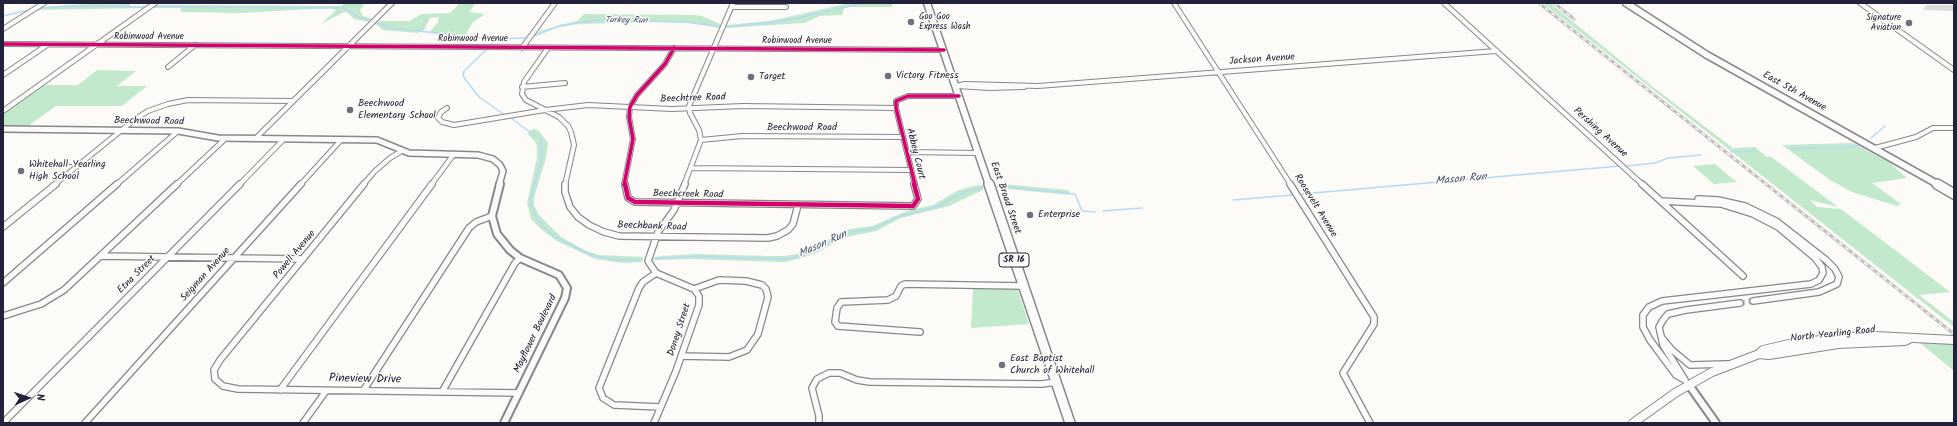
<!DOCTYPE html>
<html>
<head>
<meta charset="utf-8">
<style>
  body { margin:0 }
  #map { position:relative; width:1957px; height:426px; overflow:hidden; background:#fcfbf8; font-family:Kalam,sans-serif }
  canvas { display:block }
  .frame { position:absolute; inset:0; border:4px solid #22223b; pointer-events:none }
  .north { position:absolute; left:8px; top:378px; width:40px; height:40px; -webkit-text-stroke:3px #fdfcf7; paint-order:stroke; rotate:87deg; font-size:11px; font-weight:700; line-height:16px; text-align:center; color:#22223b }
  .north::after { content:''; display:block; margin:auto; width:14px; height:18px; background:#22223b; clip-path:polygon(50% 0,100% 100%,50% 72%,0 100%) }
</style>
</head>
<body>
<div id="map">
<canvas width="1957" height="426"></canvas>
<div class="frame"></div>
<div class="north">N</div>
</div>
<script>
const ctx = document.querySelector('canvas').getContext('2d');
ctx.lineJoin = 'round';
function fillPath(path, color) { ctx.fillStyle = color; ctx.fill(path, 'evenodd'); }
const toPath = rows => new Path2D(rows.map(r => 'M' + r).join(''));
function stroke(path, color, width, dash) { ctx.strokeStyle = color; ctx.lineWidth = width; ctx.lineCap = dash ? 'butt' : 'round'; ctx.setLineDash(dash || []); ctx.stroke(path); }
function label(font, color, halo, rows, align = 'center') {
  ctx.font = font + ' Kalam,sans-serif'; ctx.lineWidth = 3; ctx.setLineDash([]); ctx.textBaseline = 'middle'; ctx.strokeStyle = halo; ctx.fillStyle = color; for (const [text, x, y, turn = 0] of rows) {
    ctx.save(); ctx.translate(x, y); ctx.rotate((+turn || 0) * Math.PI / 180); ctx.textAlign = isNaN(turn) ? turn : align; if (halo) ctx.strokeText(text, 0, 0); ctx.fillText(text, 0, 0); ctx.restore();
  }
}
const green = toPath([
  [98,3,128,3,131,6,148,6,145,8,37,10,41,7],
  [345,3,365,3,360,10,363,16,373,19,370,22,354,19,348,13,344,12,321,24,336,10,331,8,241,13,182,12,180,11,182,7,151,8,155,5,205,5,341,6],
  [460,3,476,3,469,12,485,14,473,22,464,37,429,33,438,22,439,17,430,18,424,30,418,33,383,30,376,24,379,21,409,21,422,14,450,13],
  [850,3,893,3,892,7,846,7,844,8,842,15,820,16,804,23,726,28,727,25,770,21],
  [1543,3,1550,3,1653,87,1733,148,1755,147,1767,157,1770,156,1838,207,1810,200,1817,207,1841,209,1950,292,1919,295,1954,322,1954,327],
  [584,14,695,15,702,16,720,24,720,26,718,28,691,23,657,22,579,24,555,28,535,36,539,31,577,21],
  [97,70,136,71,117,86,147,86,122,106,56,106,28,126,3,126,3,113,42,85,78,85],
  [534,129,539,131,548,143,546,158,534,198,534,205,539,215,561,237,584,250,599,255,643,257,642,262,622,263,595,259,557,241,542,230,531,219,527,203,537,158,537,149,536,143,528,134,529,131],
  [1853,143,1890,163,1907,178,1872,183,1901,204,1897,206,1852,192,1830,180,1782,145],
  [1715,164,1729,176,1737,182,1714,184,1693,166],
  [1002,184,1068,190,1071,195,997,188,996,185],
  [983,185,983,190,949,206,901,218,876,231,846,237,814,254,801,258,785,262,691,259,653,260,655,257,663,256,696,254,769,256,786,256,802,253,814,249,838,233,850,229,872,226,907,211,933,205,957,191,973,186],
  [973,288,1017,288,1029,324,971,328],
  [1920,343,1954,344,1954,371]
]);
const stream = toPath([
  [154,7,344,8,359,17,392,28,491,39,493,41,490,46],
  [39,8,70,6,145,7],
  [3,16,29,10],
  [727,27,788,20,865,3],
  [534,36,562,25,598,20,685,22,719,26],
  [491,39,527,38],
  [487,49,464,71,463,76,479,97,505,115],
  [512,119,541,140,542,157,530,200,537,219,546,229,555,237,594,256,618,260,642,260],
  [1871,138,1885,126],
  [1790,148,1848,148,1862,144],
  [1731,152,1755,151],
  [1627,166,1655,163,1668,158,1701,155],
  [998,186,1075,194,1082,211,1095,212],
  [1302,194,1620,166],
  [1233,200,1292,195],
  [1103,211,1142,208],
  [654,259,697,256,782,259,800,257,846,233,876,228,896,217,936,207,965,192,983,187]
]);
const taxiway = toPath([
  [1927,5,1954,5,1954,11,1924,10,1923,8,1927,5]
]);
const minorTunnel = toPath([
  [1740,303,1753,301]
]);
const minorFar1 = toPath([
  [1174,3,1291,185],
  [1444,3,1643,185],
  [1860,3,1954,70],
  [732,7,786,7],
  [3,29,44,3],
  [3,44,944,50],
  [522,48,555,3],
  [548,48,524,82,522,94,526,100,559,117,568,126,571,132,574,145,565,185],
  [168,67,195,45],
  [3,75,47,45],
  [956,86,965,84,1038,86,1496,51],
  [957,86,989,88,1024,87],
  [522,87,565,83],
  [447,108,441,112,438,118,442,122,454,125,545,110,588,105,672,109,743,106,896,108],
  [3,111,155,3],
  [255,139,392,3],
  [701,140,742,136,903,137],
  [1875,148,1916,137,1933,128,1954,128],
  [907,152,978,153],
  [691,168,911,170],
  [54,185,134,120,148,111,168,104,188,100,293,101],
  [116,185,178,131],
  [176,185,226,138],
  [239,185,284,139],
  [300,185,342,139],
  [363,185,374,172,390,158,402,151],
  [431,185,454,154],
  [624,185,633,139,629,117,630,107,637,95,665,64,674,48],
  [684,185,701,140,699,130,690,113,689,106,733,3],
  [915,185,896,108,896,101,908,96,959,96]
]);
const minor = toPath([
  [364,184,220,360,214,370,215,379,223,386,238,389,519,393],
  [565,184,565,192,570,207,578,217,589,225,604,232,619,236,768,238,777,236,788,230,793,224,798,205],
  [625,184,628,198,635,202,913,206,918,199,914,184],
  [1290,184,1374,317,1374,324,1343,373,1370,423],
  [1642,184,1743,276],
  [1698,199,1718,200,1745,206,1776,221,1826,260,1835,269,1839,277,1837,284,1819,292,1753,301],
  [1661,201,1721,204,1753,214,1778,227,1815,258,1822,267,1823,273,1819,280,1811,284,1662,301,1649,307,1643,315,1643,327,1650,340,1676,375,1685,380],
  [3,227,56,184],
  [101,256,303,259],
  [656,273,643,282,639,288,599,388,603,398,614,405,660,407],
  [3,283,117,184],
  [3,316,41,304,64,290,177,184],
  [920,332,838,326,835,322,837,308,841,302,888,300,896,296,901,286,905,284,1023,286],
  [1662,338,1672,350,1690,365,1727,364],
  [681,356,729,357,747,350,758,334,768,297,766,289,762,285,746,281,719,280,694,289],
  [1685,380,1663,345,1659,327,1663,320,1668,314,1686,310,1740,303],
  [280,390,432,184],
  [363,391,469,228,476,222,492,216],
  [442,392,515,263,520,258],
  [3,423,240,184],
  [85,423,301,184],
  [303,423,326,391],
  [654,423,676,371,699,305,699,296,694,289,656,273,648,261,658,232,674,210,685,184],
  [819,423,819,416,812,388,817,379,829,373,840,373,857,380,870,382,1042,384,1056,382]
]);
const tertiaryFar1 = toPath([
  [3,129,178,131,218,138,377,140,409,153,478,155,493,159,500,165,503,171,499,185]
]);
const tertiary = toPath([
  [500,184,492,216,497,234,510,250,520,258,559,275,567,288,565,298,504,423],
  [1689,385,1716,423]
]);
const secondary = toPath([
  [1759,354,1763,350,1789,344,1844,337,1875,336,1954,340],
  [1633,423,1675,393,1712,372,1759,354,1769,355,1838,344,1905,341,1909,339]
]);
const primaryFar1 = toPath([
  [927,3,989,185],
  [1626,3,1707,55,1939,185]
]);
const primary = toPath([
  [989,184,1070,423],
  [1937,184,1954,194]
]);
const rail = toPath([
  [1539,3,1954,334],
  [1554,3,1574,19]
]);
const cyclewayFar1 = toPath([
  [3,44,944,50],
  [624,185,633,139,629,117,630,107,637,95,665,64,674,48],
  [915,185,896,108,896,101,908,96,959,96]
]);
const cycleway = toPath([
  [625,184,628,198,635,202,913,206,918,199,914,184]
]);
const markers = [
  [911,22,4,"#6e6e7d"],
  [1909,23,4,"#6e6e7d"],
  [888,76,4,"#6e6e7d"],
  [751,77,4,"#6e6e7d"],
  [350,110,4,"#6e6e7d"],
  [21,171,4,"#6e6e7d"],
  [1030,215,4,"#6e6e7d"],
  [1002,365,4,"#6e6e7d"]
];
const farPoinames = [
  ["Goo Goo",919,17],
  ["Express Wash",919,27],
  ["Signature",1901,18,"right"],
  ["Aviation",1901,28,"right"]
];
const farWaternames = [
  ["Turkey Run",626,21,1]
];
const farStreetnames = [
  ["Robinwood Avenue",149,37],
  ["Robinwood Avenue",473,39],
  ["Robinwood Avenue",797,41]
];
const shields = [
  [1014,260,30]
];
const shieldNames = [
  ["SR 16",1014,260]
];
const streetNames = [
  ["Jackson Avenue",1262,60,-4],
  ["East 5th Avenue",1794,92,29],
  ["Beechtree Road",693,99,-2],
  ["Beechwood Road",149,122,1],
  ["Beechwood Road",802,128],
  ["Pershing Avenue",1600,133,42],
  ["Abbey Court",915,154,76],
  ["Beechcreek Road",688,195,1],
  ["East Broad Street",1005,198,71],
  ["Roosevelt Avenue",1315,206,58],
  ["Beechbank Road",652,227,2],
  ["Powell Avenue",295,255,-50],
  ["Etna Street",137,275,-45],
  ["Seigman Avenue",206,275,-48],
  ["Doney Street",680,330,-72],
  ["Mayflower Boulevard",536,334,-64],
  ["North Yearling Road",1833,335,-6]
];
const poiNames = [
  ["Victory Fitness",896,76],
  ["Target",759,77],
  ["Beechwood",358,104],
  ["Elementary School",358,116],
  ["Whitehall-Yearling",29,165],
  ["High School",29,177],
  ["Enterprise",1038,215],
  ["East Baptist",1010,359],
  ["Church of Whitehall",1010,371]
];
const waterNames = [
  ["Mason Run",1461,180,-5],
  ["Mason Run",823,245,-24]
];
const nearStreetnames = [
  ["Pineview Drive",365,380,1]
];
fillPath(green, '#c3e9cd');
stroke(stream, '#b7d9f6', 1.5);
fillPath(taxiway, '#dedddc');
stroke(minorTunnel, '#d0d0d2', 5.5, [5.5, 3]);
stroke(minorFar1, '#88888c', 6);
stroke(minor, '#88888c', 8);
stroke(tertiaryFar1, '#88888c', 8);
stroke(tertiary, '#88888c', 10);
stroke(secondary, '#88888c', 10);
stroke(primaryFar1, '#88888c', 9);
stroke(primary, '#88888c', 12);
stroke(minorFar1, '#fbfbf9', 4);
stroke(minor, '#fbfbf9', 5.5);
stroke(tertiaryFar1, '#fbfbf9', 5);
stroke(tertiary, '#fbfbf9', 6);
stroke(secondary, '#fbfbf9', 8);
stroke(primaryFar1, '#fbfbf9', 6);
stroke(primary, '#fbfbf9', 9);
stroke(rail, '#bfbfc0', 3);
stroke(rail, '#fdfcf7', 1.5, [4]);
stroke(cyclewayFar1, '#d6006c', 3.5);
stroke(cycleway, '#d6006c', 4.5);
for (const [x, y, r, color] of markers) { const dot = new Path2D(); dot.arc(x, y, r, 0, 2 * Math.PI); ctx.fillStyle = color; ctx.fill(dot); stroke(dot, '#fdfcf7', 1.5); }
label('9px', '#22223b', '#fdfcf7', farPoinames, 'left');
label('italic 9px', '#465473', '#fdfcf7', farWaternames);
label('9px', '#22223b', '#fdfcf7', farStreetnames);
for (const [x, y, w] of shields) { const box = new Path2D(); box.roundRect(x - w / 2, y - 7, w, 14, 3); ctx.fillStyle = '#fdfcf7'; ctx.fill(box); stroke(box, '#22223b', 1); }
label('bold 9px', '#22223b', null, shieldNames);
label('10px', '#22223b', '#fdfcf7', streetNames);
label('10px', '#22223b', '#fdfcf7', poiNames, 'left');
label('italic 11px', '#465473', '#fdfcf7', waterNames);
label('12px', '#22223b', '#fdfcf7', nearStreetnames);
</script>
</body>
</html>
